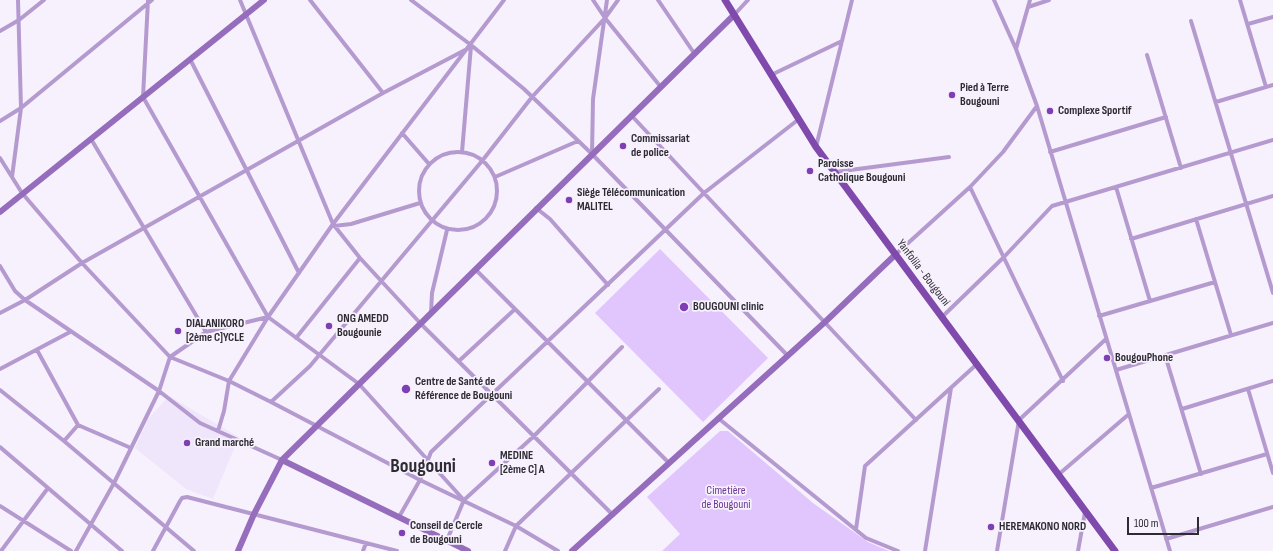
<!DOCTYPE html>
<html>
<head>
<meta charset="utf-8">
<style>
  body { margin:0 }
  #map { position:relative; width:1273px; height:551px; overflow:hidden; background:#f6f1fd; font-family:"Sofia Sans Condensed",sans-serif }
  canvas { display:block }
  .scale { position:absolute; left:1127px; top:517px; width:72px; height:18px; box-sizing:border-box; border:2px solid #2f2b33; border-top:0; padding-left:5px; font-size:12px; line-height:14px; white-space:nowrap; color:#2f2b33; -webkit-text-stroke:3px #f6f1fd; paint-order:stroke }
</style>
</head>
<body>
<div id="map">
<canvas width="1273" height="551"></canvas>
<div class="scale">100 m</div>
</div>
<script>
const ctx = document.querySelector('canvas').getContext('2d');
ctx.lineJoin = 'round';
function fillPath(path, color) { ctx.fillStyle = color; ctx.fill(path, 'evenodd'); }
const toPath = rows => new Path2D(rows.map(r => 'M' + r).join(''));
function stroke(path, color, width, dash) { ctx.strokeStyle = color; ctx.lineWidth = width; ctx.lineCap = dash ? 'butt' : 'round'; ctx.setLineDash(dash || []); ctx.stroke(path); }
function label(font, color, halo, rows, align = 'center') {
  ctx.font = font + ' "Sofia Sans Condensed",sans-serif'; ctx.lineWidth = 3.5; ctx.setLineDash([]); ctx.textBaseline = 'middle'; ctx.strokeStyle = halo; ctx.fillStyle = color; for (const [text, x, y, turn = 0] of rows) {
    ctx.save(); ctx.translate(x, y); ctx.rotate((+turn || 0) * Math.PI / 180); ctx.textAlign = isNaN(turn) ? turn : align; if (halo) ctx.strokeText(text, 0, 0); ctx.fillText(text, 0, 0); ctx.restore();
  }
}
const built = toPath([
  [169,396,239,437,213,499,186,489,135,448,148,419]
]);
const green = toPath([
  [660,249,768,358,703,422,595,313],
  [720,431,728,431,813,503,868,542,889,551,662,551,680,534,647,497]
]);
const street = toPath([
  [148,0,143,97,268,317,359,384,462,498],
  [240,0,333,224,360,258,421,324,613,515],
  [310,0,383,93],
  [411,0,471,45,524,89,592,154,788,356],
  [593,0,605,18,660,86],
  [658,0,694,53],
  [994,0,1016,49,1037,106,1170,551],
  [1240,0,1266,87],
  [1028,7,1049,0],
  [734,15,748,0],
  [1191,21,1273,293],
  [1248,24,1273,17],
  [0,31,19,20,44,0],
  [1016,49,1030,0],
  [1147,55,1181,168],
  [190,59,299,273],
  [771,75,842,41],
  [1216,102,1273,85],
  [631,115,916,420],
  [0,121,21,108,152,0],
  [402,133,429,164],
  [91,139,206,332],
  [816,147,852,0],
  '419 191a39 39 0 1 1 78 0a39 39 0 1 1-78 0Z',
  [462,152,471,46],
  [1050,152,1166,117],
  [592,154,593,99,607,0],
  [0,158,22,193,82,263,170,357,229,381,271,402,420,480,516,526,558,551],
  [835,172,949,157],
  [12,177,21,108,18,0],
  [495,177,578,141],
  [970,187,1063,381],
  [1116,187,1150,301],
  [536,208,550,219,608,285],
  [1196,219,1231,335],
  [334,226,351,224,420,203],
  [1131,239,1273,196],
  [896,254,970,187,1003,152,1037,106],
  [0,266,15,291,25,300,159,391,200,423,282,460],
  [475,269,669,463],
  [0,313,25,300,82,263,383,93,467,49],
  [431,313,432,293,447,230],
  [1099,316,1215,282],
  [942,317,1004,257,1052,206,1273,140],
  [296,338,360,258],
  [37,350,78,425,131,448],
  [1165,355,1201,474],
  [459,361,514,310],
  [0,369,70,332],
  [1116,370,1273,323],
  [1248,389,1273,473],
  [0,390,64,441,194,551],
  [271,402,310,366,482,161,532,97,605,18,618,0],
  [1182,409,1273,381],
  [718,418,866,538,898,551],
  [218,431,224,411,229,381,268,317,333,224,504,0],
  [64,441,78,425],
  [0,447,122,551],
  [1058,475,1129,414],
  [1151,488,1267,454],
  [0,506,71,551],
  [399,517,420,480,431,452,704,193,799,119],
  [856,529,865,466,977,364],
  [1166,539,1273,507],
  [447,540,464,500,534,436,622,347],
  [1,551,48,488],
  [76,551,114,483,159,391,170,357,206,332,268,317],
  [153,551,180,501,182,498,187,497,397,551],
  [363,551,366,543],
  [505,551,516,526,659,389],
  [925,551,951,388],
  [997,551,1019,420,1106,339],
  [1078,551,1085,512]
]);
const secondary = toPath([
  [0,212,264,0],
  [282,460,468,551],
  [238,551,254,514,282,460,734,15],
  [572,551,825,322,896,254]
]);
const primary = toPath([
  [725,0,816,147,1115,551]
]);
const markers = [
  [952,95,4,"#7f3eb3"],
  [1050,111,4,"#7f3eb3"],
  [623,146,4,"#7f3eb3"],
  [810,171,4,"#7f3eb3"],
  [569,200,4,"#7f3eb3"],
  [684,307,5,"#7f3eb3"],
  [329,326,4,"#7f3eb3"],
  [178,331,4,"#7f3eb3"],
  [1107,358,4,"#7f3eb3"],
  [406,389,5,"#7f3eb3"],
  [187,443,4,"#7f3eb3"],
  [492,463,4,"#7f3eb3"],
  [991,527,4,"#7f3eb3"],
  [402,533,4,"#7f3eb3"]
];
const poiNames = [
  ["Pied à Terre",960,88],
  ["Bougouni",960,102],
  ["Complexe Sportif",1058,111],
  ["Commissariat",631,139],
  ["de police",631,153],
  ["Paroisse",818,164],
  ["Catholique Bougouni",818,178],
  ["Siège Télécommunication",577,193],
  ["MALITEL",577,207],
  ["BOUGOUNI clinic",693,307],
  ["ONG AMEDD",337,319],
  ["Bougounie",337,333],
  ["DIALANIKORO",186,324],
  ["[2ème C]YCLE",186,338],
  ["BougouPhone",1115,358],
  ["Centre de Santé de",415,382],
  ["Référence de Bougouni",415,396],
  ["Grand marché",195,443],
  ["MEDINE",500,456],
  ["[2ème C] A",500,470],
  ["Conseil de Cercle",410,526],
  ["de Bougouni",410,540],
  ["HEREMAKONO NORD",999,527]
];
const streetNames = [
  ["Yanfolila - Bougouni",923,273,53]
];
const parkNames = [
  ["Cimetière",726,491],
  ["de Bougouni",726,505]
];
const townNames = [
  ["Bougouni",423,467]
];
fillPath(built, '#f0e6fc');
fillPath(green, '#e1c6fe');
stroke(street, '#b59ad0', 4);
stroke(secondary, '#966dbc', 6);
stroke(primary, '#804aad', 7);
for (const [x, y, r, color] of markers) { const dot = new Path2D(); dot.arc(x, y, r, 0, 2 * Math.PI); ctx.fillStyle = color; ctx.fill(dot); stroke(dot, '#f6f1fd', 1.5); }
label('bold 12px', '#2f2b33', '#f6f1fd', poiNames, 'left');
label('12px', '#2f2b33', '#f6f1fd', streetNames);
label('12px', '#6b3695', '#f6f1fd', parkNames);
label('bold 20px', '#2f2b33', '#f6f1fd', townNames);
</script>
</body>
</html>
